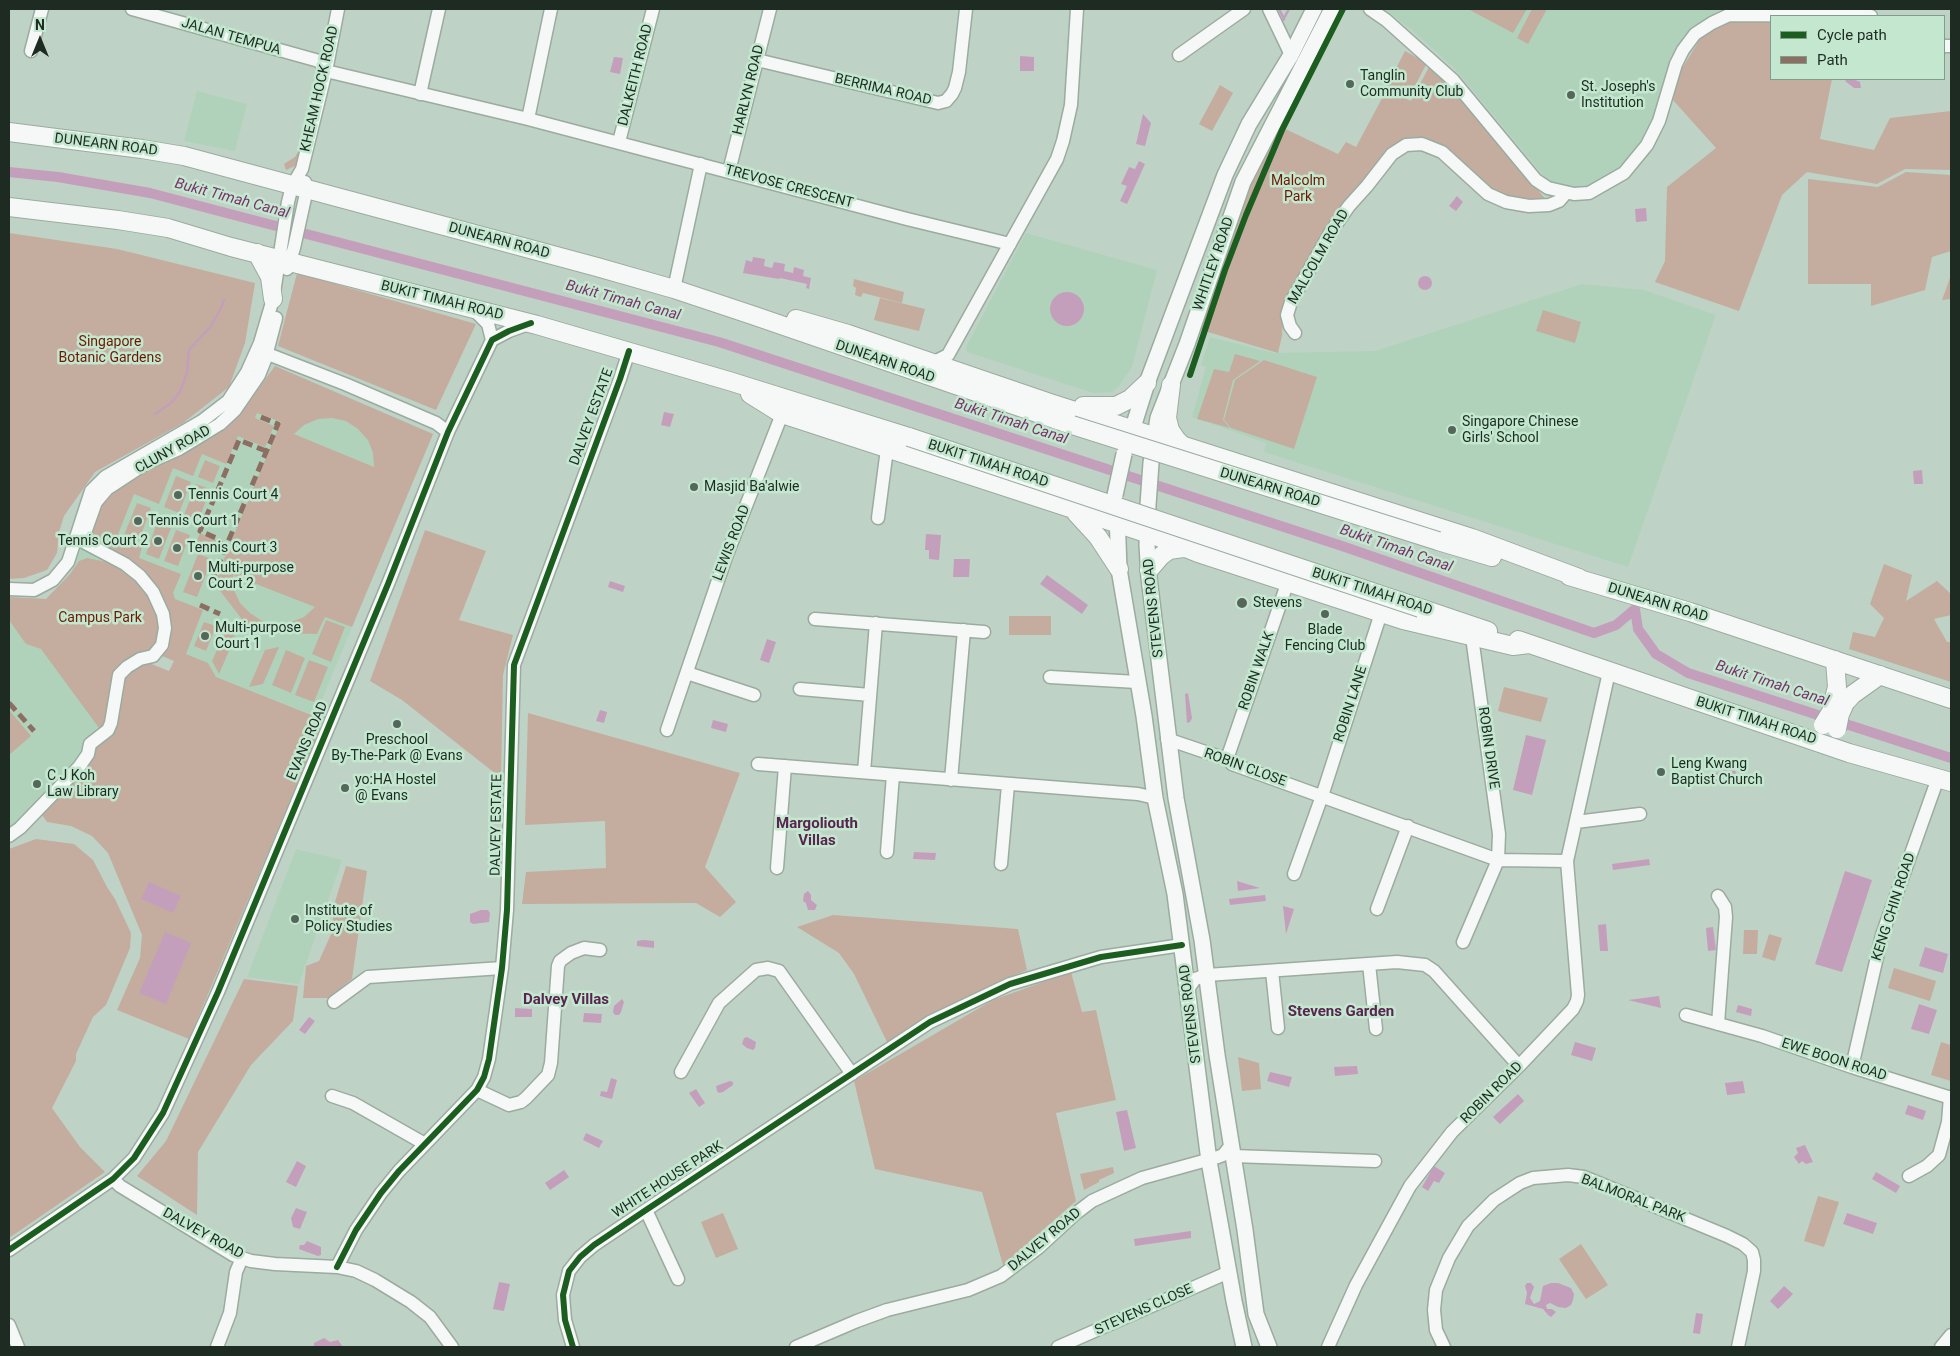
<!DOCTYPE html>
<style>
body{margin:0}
#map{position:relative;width:1960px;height:1356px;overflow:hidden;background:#bed3c5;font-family:Roboto,sans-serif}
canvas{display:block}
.frame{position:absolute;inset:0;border:10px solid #1d2b22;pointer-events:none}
.legend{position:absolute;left:1770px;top:15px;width:175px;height:65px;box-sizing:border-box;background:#c3e8cf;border:1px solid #819c8a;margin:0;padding:6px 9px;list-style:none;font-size:15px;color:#1d2b22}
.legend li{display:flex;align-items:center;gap:10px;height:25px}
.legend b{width:25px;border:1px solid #819c8a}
.north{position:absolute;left:15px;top:15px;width:50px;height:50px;-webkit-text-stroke:4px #c3e8cf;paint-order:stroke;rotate:0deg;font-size:14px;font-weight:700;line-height:20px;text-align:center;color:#1d2b22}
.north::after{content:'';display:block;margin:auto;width:18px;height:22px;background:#1d2b22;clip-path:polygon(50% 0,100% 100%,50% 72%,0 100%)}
</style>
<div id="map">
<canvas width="1960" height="1356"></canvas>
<div class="frame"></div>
<ul class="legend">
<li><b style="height:6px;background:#1b5e20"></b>Cycle path</li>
<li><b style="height:6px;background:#8d6e63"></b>Path</li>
</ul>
<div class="north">N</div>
</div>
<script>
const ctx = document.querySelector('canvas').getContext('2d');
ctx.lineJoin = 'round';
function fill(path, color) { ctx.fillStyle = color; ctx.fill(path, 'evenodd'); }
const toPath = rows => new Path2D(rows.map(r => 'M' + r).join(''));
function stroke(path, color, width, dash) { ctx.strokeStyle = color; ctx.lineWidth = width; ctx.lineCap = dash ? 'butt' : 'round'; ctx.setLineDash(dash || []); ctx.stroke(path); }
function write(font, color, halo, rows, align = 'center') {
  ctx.font = font + ' Roboto,sans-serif'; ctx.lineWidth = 5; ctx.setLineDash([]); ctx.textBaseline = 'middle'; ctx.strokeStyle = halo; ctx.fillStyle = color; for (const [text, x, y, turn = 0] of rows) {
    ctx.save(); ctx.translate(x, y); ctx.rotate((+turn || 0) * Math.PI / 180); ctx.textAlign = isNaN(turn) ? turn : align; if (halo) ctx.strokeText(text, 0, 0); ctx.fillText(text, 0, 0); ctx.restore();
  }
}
fill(toPath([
 [1385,9,1734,9,1729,15,1695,33,1659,121,1624,173,1574,194,1548,181,1455,69,1413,31],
 [197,91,247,104,235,151,184,141],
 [1026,233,1157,270,1132,367,1118,387,1112,392,1093,393,967,352,966,347],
 [1582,284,1644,290,1716,315,1628,567,1264,452,1266,443,1192,417,1206,367,1201,365,1210,337,1274,353,1375,351],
 [275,366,433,434,315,716,149,651,115,673,111,683,107,725,80,759,9,831,9,597,46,599,70,574,97,512,131,477,189,451,225,428,247,404],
 [296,849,342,860,299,984,247,977]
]), '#b0d2bb');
fill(toPath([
 [1468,9,1527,9,1513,33],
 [1532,9,1547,9,1528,44,1517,38],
 [1731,20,1771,20,1771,79,1832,79,1820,139,1874,150,1890,118,1951,111,1951,170,1905,169,1877,184,1807,172,1782,195,1739,311,1655,282,1665,261,1667,187,1716,148,1672,99,1681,70,1702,36,1715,26],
 [1405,51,1427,63,1409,97,1387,86],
 [1429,67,1450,87,1548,202,1507,197,1490,191,1446,148,1435,142,1422,138,1391,149,1283,314,1282,336,1278,353,1198,329,1248,185,1277,125,1338,154,1346,142,1356,147,1387,89,1411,101],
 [1220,85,1233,93,1212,131,1199,124],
 [298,152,301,153,298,162,295,166,286,170,284,164,295,157],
 [1906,172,1951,175,1951,251,1932,257,1925,290,1871,306,1871,284,1808,284,1808,179,1878,187],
 [9,233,117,249,255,283,245,343,229,387,183,423,95,472,64,516,59,532,57,553,47,570,24,578,9,579],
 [297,273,476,324,436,410,278,346],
 [1951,275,1951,299,1942,300],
 [854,279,904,292,902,303,863,293,861,297,855,295,856,288,853,286],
 [880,298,925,309,919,331,874,320],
 [1543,310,1581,322,1575,343,1536,331],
 [1235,354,1260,361,1233,380,1223,420,1230,428,1197,419,1214,369,1229,372],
 [1264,360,1317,377,1294,449,1231,428,1224,420,1235,380],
 [275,366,433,434,352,627,325,617,317,634,271,633,257,630,244,622,214,583,281,422,257,413,255,418,274,426,265,447,238,436,226,464,202,454,193,476,173,468,159,504,134,494,117,537,142,547,139,558,181,574,173,593,175,599,203,610,186,654,208,663,216,677,324,720,189,1039,117,1010,140,958,142,935,108,853,92,836,71,826,47,822,42,815,43,808,97,744,125,674,140,663,149,663,169,671,174,661,162,656,167,646,158,589,141,568,126,557,97,545,92,540,90,527,97,512,106,498,131,477,189,451,225,428,247,404],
 [332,418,346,421,358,429,368,440,373,453,374,467,294,434,304,425,318,419],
 [233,575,315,607,304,617,291,622,276,624,262,621,250,613,240,603,234,590],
 [205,460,220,466,213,483,198,477],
 [176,476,191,482,179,513,164,507],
 [196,484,210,489,199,520,184,515],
 [137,503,151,508,139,540,124,535],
 [157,523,171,528,159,559,146,554],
 [176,530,190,535,178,566,164,561],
 [425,530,486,551,459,620,513,635,503,675,501,778,402,700,370,681],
 [200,533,216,540,221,550,219,555,195,545],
 [198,554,212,559,197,597,183,592],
 [87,558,116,564,131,575,148,593,157,618,159,638,149,651,115,673,111,683,107,725,102,732,41,649,26,644,9,620,9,597,46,599,70,574,79,561],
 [1884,564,1912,575,1906,601,1937,581,1951,594,1951,615,1934,619,1947,642,1951,642,1951,682,1849,649,1853,632,1875,637,1884,618,1870,604],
 [1009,616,1051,616,1051,635,1009,635],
 [326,620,345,627,331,662,312,654],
 [204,622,216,626,206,651,194,646],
 [228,625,235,637,219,674,212,661],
 [279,647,263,684,249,687,265,650],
 [286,650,305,658,291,693,272,685],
 [309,660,328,667,314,702,295,695],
 [1504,687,1548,698,1541,722,1498,711],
 [9,710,31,736,9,755],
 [528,713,740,773,705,867,736,902,720,917,696,903,522,904,526,872,606,868,605,821,525,825],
 [36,839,74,844,93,860,107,887,115,899,131,933,130,948,106,1005,93,1017,76,1054,76,1061,52,1108,80,1147,105,1172,9,1238,9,849],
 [346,866,367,871,352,979,328,998,303,998,306,966,319,961,332,932,334,905],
 [833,915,1018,929,1027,970,1000,981,888,1044,854,974,839,953,797,927],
 [1744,930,1758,930,1757,954,1743,954],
 [1769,934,1782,938,1775,961,1762,957],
 [1894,968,1936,981,1930,1001,1888,988],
 [1071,972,1082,1012,1096,1010,1116,1100,1056,1113,1076,1201,1003,1265,982,1192,875,1169,854,1081,993,1000],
 [244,979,298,986,293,1021,251,1065,198,1152,197,1215,137,1176,166,1141],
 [1941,1042,1951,1045,1951,1081,1931,1075],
 [1238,1057,1259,1063,1261,1089,1242,1091],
 [1113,1167,1114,1173,1099,1180,1099,1182,1084,1190,1080,1174],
 [1818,1196,1839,1202,1824,1247,1804,1241],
 [723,1213,738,1249,716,1258,701,1222],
 [1581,1244,1608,1285,1586,1299,1559,1259]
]), '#c4ad9e');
fill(toPath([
 [1020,56,1034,57,1034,71,1020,71],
 [614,57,623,58,620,74,610,72],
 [1847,79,1853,79,1860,82,1861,88,1854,88,1845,81],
 [1143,114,1151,123,1145,146,1136,144],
 [1139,161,1145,164,1127,204,1120,201,1127,186,1121,184,1129,167,1135,169],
 [1457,196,1463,202,1456,211,1449,206],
 [1646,208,1647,221,1636,222,1635,209],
 [753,257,765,259,764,266,772,268,774,262,785,264,784,271,793,273,794,267,804,270,803,276,811,278,809,289,806,288,807,284,780,278,779,279,743,273,746,260,752,262],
 '1418 283a7 7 0 1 1 14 0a7 7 0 1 1-14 0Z',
 '1050 309a17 17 0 1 1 34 0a17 17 0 1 1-34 0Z',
 [664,412,674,414,670,427,661,425],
 [1922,470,1923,484,1914,484,1913,471],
 [926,534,941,535,939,560,929,559,929,550,925,550],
 [954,559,970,559,969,577,953,577],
 [1047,575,1088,605,1082,614,1040,584],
 [610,581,625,586,623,592,608,587],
 [767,639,776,642,769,663,760,660],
 [1188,693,1192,718,1190,722,1187,723,1185,694],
 [600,710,607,712,604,723,596,721],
 [713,720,728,724,726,732,711,728],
 [1526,735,1546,740,1532,795,1513,790],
 [1733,766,1737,775,1715,784,1711,775],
 [914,852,936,853,935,860,913,859],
 [1649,859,1650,865,1613,870,1612,864],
 [1845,871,1872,880,1842,972,1815,964],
 [1237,881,1260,888,1238,891],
 [149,882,181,896,173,913,141,899],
 [808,891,811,895,811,900,817,905,815,910,808,910,806,903,803,901,804,894],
 [1265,895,1266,901,1230,905,1229,899],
 [1283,906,1294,909,1286,934],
 [481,910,488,910,490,913,489,922,473,924,470,922,470,914],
 [1606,924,1608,951,1600,951,1598,925],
 [1713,927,1716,950,1708,951,1706,928],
 [165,932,191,943,166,1004,139,993],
 [643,940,654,941,654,948,637,946,637,941],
 [1925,947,1948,954,1943,973,1919,966],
 [1659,996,1661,1008,1628,1000],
 [622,999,624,1002,621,1012,619,1015,615,1015,613,1012,614,1006],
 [1919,1004,1937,1010,1929,1034,1911,1029],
 [1738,1005,1752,1009,1751,1016,1736,1012],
 [515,1008,532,1009,532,1017,515,1017],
 [584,1013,602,1014,601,1023,583,1022],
 [309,1017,315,1021,305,1034,299,1030],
 [747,1037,756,1042,755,1048,753,1050,747,1048,742,1044,744,1038],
 [1575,1042,1596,1048,1592,1061,1571,1055],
 [1357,1066,1358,1074,1335,1076,1334,1067],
 [1270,1072,1292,1077,1289,1087,1267,1081],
 [611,1078,617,1080,612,1099,600,1096,601,1091,607,1092],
 [730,1081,733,1082,733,1085,723,1092,719,1093,717,1091,716,1086],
 [1743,1081,1745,1093,1727,1095,1725,1083],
 [696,1089,705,1103,699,1107,689,1093],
 [1518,1094,1524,1101,1500,1124,1493,1117],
 [1908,1105,1926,1111,1923,1120,1905,1114],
 [1127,1110,1136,1148,1124,1151,1116,1112],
 [586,1133,603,1141,599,1148,583,1140],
 [1805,1145,1813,1162,1806,1164,1802,1161,1799,1164,1794,1157,1798,1153,1796,1148],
 [297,1161,306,1166,296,1187,286,1182],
 [1434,1166,1445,1173,1439,1183,1434,1181,1428,1191,1422,1187],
 [564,1170,569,1177,550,1190,545,1183],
 [1876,1172,1900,1186,1896,1193,1872,1179],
 [296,1208,307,1212,300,1229,293,1227,291,1218],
 [1847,1213,1877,1223,1873,1234,1843,1224],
 [1191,1231,1191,1238,1135,1246,1134,1239],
 [307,1241,321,1247,321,1255,318,1256,299,1249,300,1245,304,1245],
 [499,1282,510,1284,504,1311,493,1309],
 [1527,1283,1531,1283,1534,1287,1530,1298,1534,1304,1540,1301,1543,1286,1551,1283,1558,1283,1571,1288,1574,1294,1573,1300,1571,1305,1566,1308,1558,1307,1550,1303,1546,1305,1547,1309,1552,1309,1556,1312,1551,1317,1548,1315,1543,1309,1525,1304,1527,1293,1525,1286],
 [1784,1286,1793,1294,1778,1309,1770,1301],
 [1696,1313,1703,1314,1700,1334,1693,1333],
 [324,1338,330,1342,338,1340,343,1347,314,1347,314,1343]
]), '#c49fbb');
stroke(toPath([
 [1279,9,1284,19],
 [1283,20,1289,9],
 [155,414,171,403,180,392,187,373,189,350,211,326,221,308,224,300]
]), '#c49fbb', 2.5);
stroke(toPath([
 [9,172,58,177,150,193,719,342,1342,546,1594,633,1616,625,1635,609],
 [1635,609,1638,629,1656,654,1688,673,1951,758]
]), '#c49fbb', 10);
const minor = toPath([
 [132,9,319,61,326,71],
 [1269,9,1291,55],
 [1370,9,1386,20,1453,80,1536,180,1548,188,1574,194,1589,193,1624,173,1647,145,1659,121,1676,64,1683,50,1695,34,1712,23,1729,15,1871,16],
 [1944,46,1951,46],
 [31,51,42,9],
 [1179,55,1244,9],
 [757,60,938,103,946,101,952,94,955,88,959,72,966,9],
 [326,71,528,119,907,219,1010,244],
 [420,94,439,9],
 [528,119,551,9],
 [619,142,653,9],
 [729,171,770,9],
 [287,269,294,248,307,189,305,182],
 [674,289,701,164],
 [473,309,488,324,492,340],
 [1295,333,1290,326,1287,315,1291,302,1330,233,1349,206,1367,186,1392,154,1406,145,1422,144,1442,152,1488,194,1506,202,1529,206,1549,205,1559,201,1566,193],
 [260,351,345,384,436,423,448,432],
 [932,363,948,355,1057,159,1063,141,1071,105,1077,9],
 [878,518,887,449],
 [86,530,96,502,107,489,145,464,179,449,220,424,235,410,259,375,265,360,276,318],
 [9,589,34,590,53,580,68,562,91,491,105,477,202,421,228,401,247,372,260,343,273,299,288,202,292,186,302,169,326,71,338,9],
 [815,619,984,632],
 [687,673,754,695],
 [1050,677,1137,682],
 [800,689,870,695],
 [667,730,726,557,782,414],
 [1167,739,1229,760,1232,764,1498,860,1567,861],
 [1229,760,1228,756,1286,587,1289,583],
 [758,764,1138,794,1155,798],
 [864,772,876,623],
 [951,780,964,630],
 [1576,822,1640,814],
 [9,836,20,828,79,767,88,754,90,744,108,730,111,723,119,675,127,667,140,659,153,656,162,645,165,628,163,614,153,592,140,576,125,564,76,538],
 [887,852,893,775],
 [1001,864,1008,785],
 [777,868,785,766],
 [1294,874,1322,796,1381,613],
 [1377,909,1408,826],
 [1463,942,1498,860,1499,834,1472,637],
 [1369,964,1376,1029],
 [1272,971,1278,1028],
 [1188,989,1195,979,1207,975,1397,962,1425,965,1434,971,1519,1066],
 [334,1002,368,977,502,968],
 [1686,1015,1762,1036,1852,1067,1951,1098],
 [1718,1024,1726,917,1725,907,1718,896],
 [1852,1067,1882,935,1938,778],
 [681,1072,719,1003,756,970,768,968,779,971,852,1074],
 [477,1090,509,1105,521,1102,526,1098,548,1075,551,1063,558,966,560,961,571,953,584,948,600,950],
 [332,1096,353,1103,425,1144],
 [1233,1156,1375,1161],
 [1909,1176,1927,1166,1939,1155,1948,1122,1950,1097],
 [113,1179,120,1186,233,1255,251,1261,275,1264,337,1267,356,1271,375,1280,411,1302,430,1317,452,1347],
 [646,1210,678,1279],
 [9,1250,113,1179,134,1158,163,1113,218,992,388,584,448,432,492,340,509,331,531,323],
 [337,1267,356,1230,381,1193,399,1171,477,1090,484,1077,489,1059,502,968,507,910,514,665,620,379,629,351],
 [9,1325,18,1347],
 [217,1347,230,1313,236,1272,242,1258],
 [573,1347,565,1320,563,1295,569,1271,580,1257,594,1245,646,1210,930,1022,1010,984,1101,957,1182,945],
 [796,1347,857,1321,887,1310,968,1290,1001,1276,1038,1248,1075,1214,1092,1201,1142,1178,1218,1157,1223,1155,1232,1144],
 [1058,1347,1229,1272],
 [1328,1347,1356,1285,1410,1186,1452,1132,1519,1066,1573,1009,1577,1001,1578,995,1567,861,1609,672],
 [1444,1347,1436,1330,1434,1310,1436,1290,1449,1258,1468,1226,1494,1200,1520,1183,1533,1178,1568,1175,1584,1177,1727,1236,1743,1244,1752,1252,1754,1260,1754,1271,1738,1347],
 [1941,1347,1951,1335]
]);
const major = toPath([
 [1129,440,1147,383,1225,175,1249,124,1291,55,1314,9],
 [1117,514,1119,569,1144,716,1155,798,1175,894,1209,1161,1234,1301,1244,1347],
 [1269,1347,1256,1314,1245,1230,1217,1055,1202,940,1176,798,1149,578,1147,545,1148,505,1151,463,1158,418,1187,344,1243,182,1332,9]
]);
const highway = toPath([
 [9,132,142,149,184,156,597,267,674,289,752,315,1072,425],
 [9,207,118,220,168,228,231,247,537,325,729,381,909,437],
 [257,253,270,277,273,299],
 [796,319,848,334,1050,403,1472,538,1579,578],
 [1171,385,1167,418,1170,430,1176,439,1183,446],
 [750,394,782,414,1073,509,1158,537,1198,553,1403,620,1513,646,1529,644],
 [1083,406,1116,406,1130,399,1147,383],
 [1076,513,1098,537,1119,569],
 [1438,541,1492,557],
 [1149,570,1161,556,1169,550,1183,548],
 [1569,576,1690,612,1951,699],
 [1420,608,1488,631],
 [1518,640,1849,753,1951,782],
 [1834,699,1837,687,1835,660],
 [1845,703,1852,695,1880,675]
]);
stroke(minor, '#9baba0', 15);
stroke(major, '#9baba0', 18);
stroke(highway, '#9baba0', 20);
stroke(minor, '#f5f8f6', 12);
stroke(major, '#f5f8f6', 15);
stroke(highway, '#f5f8f6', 18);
const majorBridge = toPath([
 [1115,495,1124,454]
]);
const highwayBridge = toPath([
 [1072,425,1438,541],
 [909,437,1420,608],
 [1823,725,1831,712,1834,699],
 [1837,729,1840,714,1845,703]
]);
stroke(majorBridge, '#9baba0', 18, []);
stroke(highwayBridge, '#9baba0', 20, []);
stroke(majorBridge, '#f5f8f6', 15);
stroke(highwayBridge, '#f5f8f6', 18);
stroke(toPath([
 [226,548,216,538,200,531,220,485,239,440,266,451],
 [211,582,278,424,258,416],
 [200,605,220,614],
 [9,703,34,731]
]), '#8d6e63', 5, [10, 5]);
stroke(toPath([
 [1190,375,1225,270,1246,215,1282,130,1343,9],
 [9,1250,113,1179,134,1158,163,1113,218,992,388,584,448,432,492,340,509,331,531,323],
 [337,1267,356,1230,381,1193,399,1171,477,1090,484,1077,489,1059,502,968,507,910,514,665,620,379,629,351],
 [573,1347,565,1320,563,1295,569,1271,580,1257,594,1245,646,1210,930,1022,1010,984,1101,957,1182,945]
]), '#1b5e20', 6);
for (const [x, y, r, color] of [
 [1350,84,5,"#55665b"],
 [1571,95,5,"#55665b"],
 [1452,430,5,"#55665b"],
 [694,487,5,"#55665b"],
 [178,495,5,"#55665b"],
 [138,521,5,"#55665b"],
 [158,541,5,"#55665b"],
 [177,548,5,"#55665b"],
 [198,576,5,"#55665b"],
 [1242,603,6,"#55665b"],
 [1325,614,5,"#55665b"],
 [205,636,5,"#55665b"],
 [397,724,5,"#55665b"],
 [1661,772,5,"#55665b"],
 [37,784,5,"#55665b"],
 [345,788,5,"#55665b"],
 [295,919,5,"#55665b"]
]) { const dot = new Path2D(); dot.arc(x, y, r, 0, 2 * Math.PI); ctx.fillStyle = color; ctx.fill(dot); stroke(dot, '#c3e8cf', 2); }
write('14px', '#1d2b22', '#c3e8cf', [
 ["JALAN TEMPUA",231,37,16],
 ["DALKEITH ROAD",636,75,-76],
 ["KHEAM HOCK ROAD",320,89,-77],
 ["HARLYN ROAD",749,90,-76],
 ["BERRIMA ROAD",883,90,13],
 ["DUNEARN ROAD",106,145,7],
 ["TREVOSE CRESCENT",789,187,15],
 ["DUNEARN ROAD",499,241,15],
 ["MALCOLM ROAD",1319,257,-60],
 ["WHITLEY ROAD",1214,264,-71],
 ["BUKIT TIMAH ROAD",442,301,14],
 ["DUNEARN ROAD",885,362,19],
 ["DALVEY ESTATE",592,417,-70],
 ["CLUNY ROAD",173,450,-29],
 ["BUKIT TIMAH ROAD",988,464,18],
 ["DUNEARN ROAD",1270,488,17],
 ["LEWIS ROAD",732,543,-69],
 ["BUKIT TIMAH ROAD",1372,592,18],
 ["DUNEARN ROAD",1658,603,17],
 ["STEVENS ROAD",1154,608,-96],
 ["ROBIN WALK",1257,671,-71],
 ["ROBIN LANE",1351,704,-72],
 ["BUKIT TIMAH ROAD",1756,721,18],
 ["EVANS ROAD",308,741,-67],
 ["ROBIN DRIVE",1488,748,82],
 ["ROBIN CLOSE",1245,768,20],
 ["DALVEY ESTATE",497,825,-89],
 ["KENG CHIN ROAD",1894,907,-72],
 ["STEVENS ROAD",1191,1014,-97],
 ["EWE BOON ROAD",1834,1060,18],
 ["ROBIN ROAD",1492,1093,-45],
 ["WHITE HOUSE PARK",668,1180,-33],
 ["BALMORAL PARK",1633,1199,21],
 ["DALVEY ROAD",203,1234,29],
 ["DALVEY ROAD",1045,1240,-40],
 ["STEVENS CLOSE",1144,1310,-24]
]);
write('14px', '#1d2b22', '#c3e8cf', [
 ["Tanglin",1360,76],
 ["Community Club",1360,92],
 ["St. Joseph's",1581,87],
 ["Institution",1581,103],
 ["Singapore Chinese",1462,422],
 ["Girls' School",1462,438],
 ["Masjid Ba'alwie",704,487],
 ["Tennis Court 4",188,495],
 ["Tennis Court 1",148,521],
 ["Tennis Court 2",148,541,"right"],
 ["Tennis Court 3",187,548],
 ["Multi-purpose",208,568],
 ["Court 2",208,584],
 ["Stevens",1253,603],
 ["Multi-purpose",215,628],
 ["Court 1",215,644],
 ["Blade",1325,630,"center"],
 ["Fencing Club",1325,646,"center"],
 ["Preschool",397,740,"center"],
 ["By-The-Park @ Evans",397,756,"center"],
 ["Leng Kwang",1671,764],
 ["Baptist Church",1671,780],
 ["C J Koh",47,776],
 ["Law Library",47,792],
 ["yo:HA Hostel",355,780],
 ["@ Evans",355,796],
 ["Institute of",305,911],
 ["Policy Studies",305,927]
], 'left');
write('14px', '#701700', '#c3e8cf', [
 ["Malcolm",1298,181],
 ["Park",1298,197],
 ["Singapore",110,342],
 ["Botanic Gardens",110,358],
 ["Campus Park",100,618]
]);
write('italic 15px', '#7a316c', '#c3e8cf', [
 ["Bukit Timah Canal",232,199,15],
 ["Bukit Timah Canal",623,301,15],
 ["Bukit Timah Canal",1011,422,18],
 ["Bukit Timah Canal",1396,549,19],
 ["Bukit Timah Canal",1772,684,18]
]);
write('bold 15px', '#5a2450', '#c3e8cf', [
 ["Margoliouth",817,824],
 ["Villas",817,841],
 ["Dalvey Villas",566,1000],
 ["Stevens Garden",1341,1012]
]);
</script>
